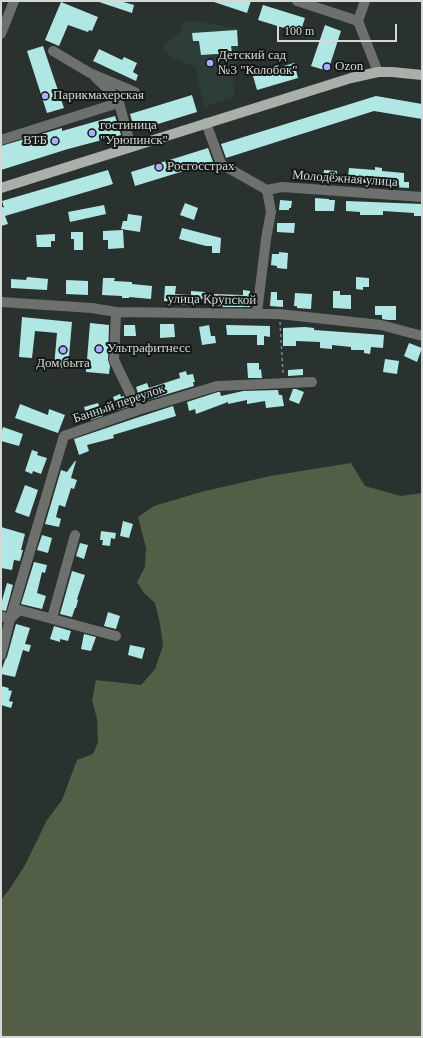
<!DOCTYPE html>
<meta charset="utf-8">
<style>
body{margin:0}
#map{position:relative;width:423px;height:1038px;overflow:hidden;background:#29322f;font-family:"Times New Roman",serif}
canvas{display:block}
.frame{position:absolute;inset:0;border:2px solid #d3d9d7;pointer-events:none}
.scale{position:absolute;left:277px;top:24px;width:120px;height:18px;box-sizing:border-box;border:2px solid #d3d9d7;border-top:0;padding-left:5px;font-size:12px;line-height:14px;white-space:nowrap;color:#d3d9d7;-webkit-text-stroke:3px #141817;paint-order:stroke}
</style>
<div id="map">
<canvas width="423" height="1038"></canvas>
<div class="frame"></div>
<div class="scale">100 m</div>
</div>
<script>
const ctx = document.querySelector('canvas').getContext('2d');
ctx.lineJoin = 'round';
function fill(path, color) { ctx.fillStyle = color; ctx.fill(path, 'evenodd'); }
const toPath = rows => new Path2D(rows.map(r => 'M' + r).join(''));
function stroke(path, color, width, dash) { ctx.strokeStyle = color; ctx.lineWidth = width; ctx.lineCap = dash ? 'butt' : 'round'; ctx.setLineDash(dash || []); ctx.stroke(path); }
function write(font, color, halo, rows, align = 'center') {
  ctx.font = font + ' "Times New Roman",serif'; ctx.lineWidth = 4; ctx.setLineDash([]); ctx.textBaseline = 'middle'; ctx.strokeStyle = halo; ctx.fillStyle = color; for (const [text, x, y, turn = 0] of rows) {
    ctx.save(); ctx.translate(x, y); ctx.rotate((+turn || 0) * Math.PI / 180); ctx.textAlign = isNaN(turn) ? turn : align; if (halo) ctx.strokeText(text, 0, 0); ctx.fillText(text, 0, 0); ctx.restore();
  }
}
fill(toPath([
 [184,21,205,22,230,28,238,28,239,49,233,81,235,97,204,107,195,67,172,58,162,47,181,31]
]), '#2d3d38');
fill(toPath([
 [351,463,365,486,401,496,422,493,422,1037,1,1037,1,900,11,887,25,865,47,820,62,800,77,760,93,754,98,742,97,719,92,700,96,680,141,685,155,669,163,646,160,624,155,603,144,593,137,582,145,567,146,548,138,517,154,506,201,492,270,476]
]), '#525e45');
fill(toPath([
 [99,1,120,1,134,5,132,13,99,2],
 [215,1,251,1,247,13,214,2],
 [61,2,98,17,92,31,89,30,88,32,68,25,59,46,45,40],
 [263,5,305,18,300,33,258,20],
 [325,25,341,31,328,71,311,66],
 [237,30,238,46,231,46,232,53,201,55,199,41,193,41,192,33],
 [43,46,64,108,47,113,27,51],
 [99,49,122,60,124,57,137,63,133,72,138,75,136,81,93,61],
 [294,63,298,78,257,90,253,76],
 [192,95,197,112,135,131,130,114],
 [376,96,422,104,422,119,374,111,226,158,221,144],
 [115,116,121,135,68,149,1,170,1,146,62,128,62,131],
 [208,148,213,162,135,186,131,172],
 [375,167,382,168,382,171,404,173,404,182,409,182,409,188,391,187,391,186,368,185,368,183,350,182,350,176,348,176,349,168,375,170],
 [108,170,113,184,5,216,8,224,1,226,1,207,3,207,4,208,2,201],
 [324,170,337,171,336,182,323,181],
 [315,198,329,199,329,200,335,200,334,211,315,211],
 [280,200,292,201,291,208,289,208,289,210,279,210],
 [346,201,422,204,422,216,414,216,414,213,383,211,383,215,360,215,360,212,346,211],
 [185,203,198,208,194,220,180,215],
 [104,205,106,214,70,222,68,212],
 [128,214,142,216,140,232,121,229,123,221,127,221],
 [277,223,295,223,294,233,277,232],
 [182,228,221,238,220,253,212,253,212,246,206,246,179,239],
 [123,230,124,248,108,249,108,240,103,240,103,231],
 [71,232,83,232,83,250,74,250,74,239,71,239],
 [55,234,55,241,51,241,51,247,37,247,36,235],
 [279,252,288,253,287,269,277,268,277,266,271,265,272,254,279,254],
 [27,277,48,279,47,290,11,288,11,279,26,280],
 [356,277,369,278,369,287,363,287,363,290,356,289],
 [103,278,115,278,114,281,132,282,132,284,152,286,151,299,129,297,129,298,122,298,122,296,102,295],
 [66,280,88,281,88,295,66,294],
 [165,286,176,286,175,294,191,295,191,291,205,292,205,299,200,299,200,305,181,305,181,302,164,301],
 [243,290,250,291,250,307,214,307,214,294,243,295],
 [333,291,340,291,340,295,351,295,351,309,333,308],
 [271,292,277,292,277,300,283,300,283,307,270,306],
 [295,293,312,294,311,309,297,308,297,306,294,306],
 [375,306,396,306,396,320,388,320,382,319,382,315,375,315],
 [22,317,72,322,68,368,54,367,57,333,35,331,32,358,19,357],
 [90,323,109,325,108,360,110,366,109,374,86,372],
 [160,324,174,324,175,337,160,338],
 [124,325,135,325,136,336,124,336],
 [209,325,211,336,215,336,216,343,202,345,199,327],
 [226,325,270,326,270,337,264,336,264,345,257,345,257,335,227,335],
 [305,327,314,328,314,330,384,335,383,348,371,347,370,354,364,353,364,350,351,350,351,347,332,345,332,349,320,348,320,342,296,341,296,346,283,346,283,328],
 [409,343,422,348,417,362,404,356],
 [385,359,399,361,397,374,383,372],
 [247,363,259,363,259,370,261,369,262,378,248,378],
 [303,369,303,375,288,376,288,370],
 [186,371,187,375,193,374,195,382,193,382,194,386,141,402,136,387,147,383,149,388,180,378,179,373],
 [293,389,296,389,304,392,299,404,289,400],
 [278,390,279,395,282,395,284,406,266,408,265,401,247,404,247,400,228,404,228,402,196,414,195,409,189,411,187,402,218,392,220,392,221,396,243,391],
 [120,394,121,397,124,396,128,407,118,410,113,397],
 [98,403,103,416,91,420,89,414,86,414,84,407],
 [20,404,48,415,49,409,65,415,58,433,15,418],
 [173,406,176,416,113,435,114,438,87,445,89,451,79,455,74,439,136,418],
 [3,427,23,434,19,446,1,441,1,434],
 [32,450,38,452,37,455,47,458,41,474,33,471,32,474,25,471],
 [75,461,76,461,71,478,77,480,74,489,71,488,65,507,59,505,56,517,61,519,59,527,45,524,61,470,67,472],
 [25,485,38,490,29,517,15,512],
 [123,521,133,524,129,538,120,536],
 [1,527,25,534,21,550,23,550,20,561,14,560,12,570,1,568],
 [101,531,116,533,115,539,111,538,110,546,102,545,103,540,100,540],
 [42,535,52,538,48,553,37,550],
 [80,543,88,545,84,559,76,556],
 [34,562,47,565,45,573,42,572,37,593,46,596,42,609,21,604],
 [72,571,85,575,77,599,78,600,76,608,75,608,72,617,60,614],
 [7,583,13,585,6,611,1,610,1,604],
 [108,612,120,616,116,629,104,626],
 [16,624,30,628,25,644,31,645,29,652,23,650,15,677,1,674,1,672,5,660,7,657],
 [54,626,71,631,68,641,60,639,60,642,50,639],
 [84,634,96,637,91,651,81,649],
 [130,645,145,648,142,659,128,655],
 [1,686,9,688,8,690,12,691,9,701,13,702,11,708,1,705]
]), '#b0e7e5');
stroke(toPath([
 [280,322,283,374]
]), '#818886', 1.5, [3, 3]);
stroke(toPath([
 [297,1,358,21,378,72],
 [358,21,365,1],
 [1,34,14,1],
 [53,51,90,73,135,92],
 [95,77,118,99,131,147],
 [206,123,221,164,267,190],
 [1,140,118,103],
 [267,190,282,187,422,197],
 [1,302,92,308,116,312,279,314,381,325,422,336],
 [116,312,114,360,138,410],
 [257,313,266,239,271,212,267,190],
 [1,616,10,619,19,610,116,636],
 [52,618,75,535],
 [1,655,10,619,64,436,138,410,217,386,312,382]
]), '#6d706d', 10);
stroke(toPath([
 [1,188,351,78,378,72,392,72,422,75]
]), '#a9b0aa', 10);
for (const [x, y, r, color] of [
 [210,63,4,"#abaffb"],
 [327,67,4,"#abaffb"],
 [45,96,4,"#abaffb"],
 [92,133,4,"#abaffb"],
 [55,141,4,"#abaffb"],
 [159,167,4,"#abaffb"],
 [99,349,4,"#abaffb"],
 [63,350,4,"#abaffb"]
]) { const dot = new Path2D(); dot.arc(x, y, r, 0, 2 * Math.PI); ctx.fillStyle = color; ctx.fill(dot); stroke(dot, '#141817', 1.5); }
write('13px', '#d3d9d7', '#141817', [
 ["Детский сад",218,56],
 ["№3 \"Колобок\"",218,71],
 ["Ozon",335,67],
 ["Парикмахерская",53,96],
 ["гостиница",100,126],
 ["\"Урюпинск\"",100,141],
 ["ВТБ",47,141,"right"],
 ["Росгосстрах",167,167],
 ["Ультрафитнесс",107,349],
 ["Дом быта",63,364,"center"]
], 'left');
write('13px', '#d3d9d7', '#141817', [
 ["Молодёжная улица",345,179,4],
 ["улица Крупской",212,300,1],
 ["Банный переулок",119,404,-19]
]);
</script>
